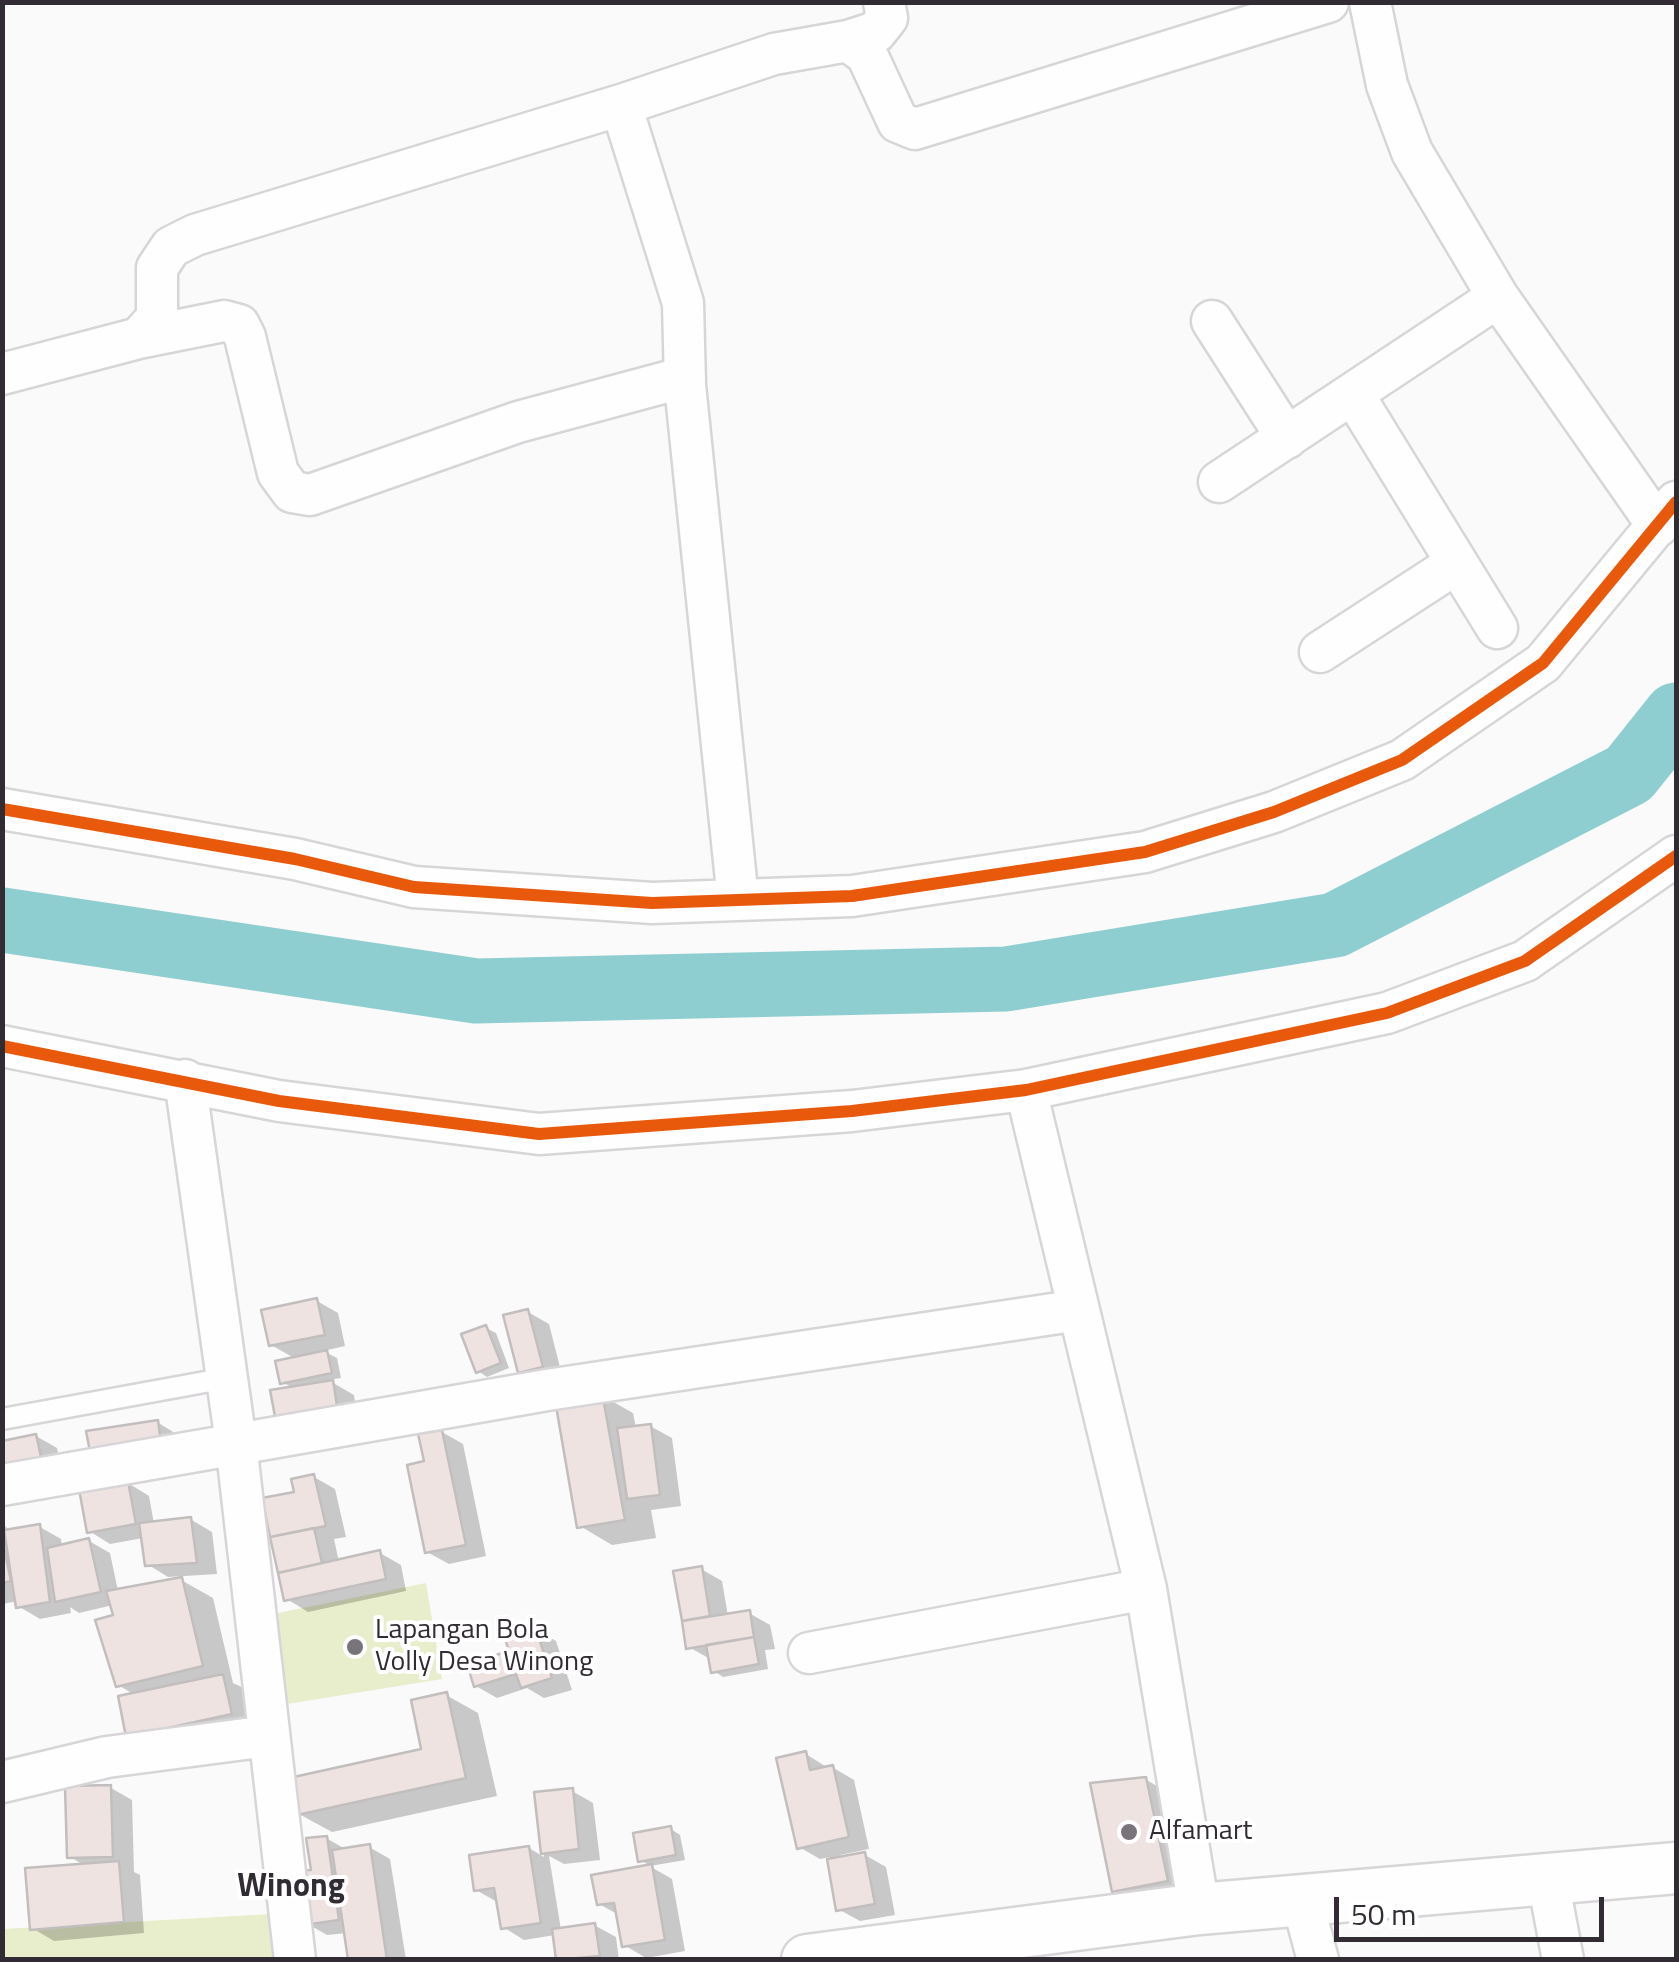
<!DOCTYPE html>
<style>
body{margin:0}
#map{position:relative;width:1679px;height:1962px;overflow:hidden;background:#fbfafb;font-family:"Titillium Web",sans-serif}
canvas{display:block}
.frame{position:absolute;inset:0;border:5px solid #312c33;pointer-events:none}
.scale{position:absolute;left:1334px;top:1897px;width:270px;height:45px;box-sizing:border-box;border:5px solid #312c33;border-top:0;padding-left:12px;font-size:30px;line-height:35px;white-space:nowrap;color:#312c33;-webkit-text-stroke:8px #fff;paint-order:stroke}
</style>
<div id="map">
<canvas width="1679" height="1962"></canvas>
<div class="frame"></div>
<div class="scale">50 m</div>
</div>
<script>
const ctx = document.querySelector('canvas').getContext('2d');
ctx.lineJoin = 'round';
function fill(path, color) { ctx.fillStyle = color; ctx.fill(path, 'evenodd'); }
const toPath = rows => new Path2D(rows.map(r => 'M' + r).join(''));
function stroke(path, color, width, dash) { ctx.strokeStyle = color; ctx.lineWidth = width; ctx.lineCap = dash ? 'butt' : 'round'; ctx.setLineDash(dash || []); ctx.stroke(path); }
function write(font, color, halo, rows, align = 'center') {
  ctx.font = font + ' "Titillium Web",sans-serif'; ctx.lineWidth = 8; ctx.setLineDash([]); ctx.textBaseline = 'middle'; ctx.strokeStyle = halo; ctx.fillStyle = color; for (const [text, x, y, turn = 0] of rows) {
    ctx.save(); ctx.translate(x, y); ctx.rotate((+turn || 0) * Math.PI / 180); ctx.textAlign = isNaN(turn) ? turn : align; if (halo) ctx.strokeText(text, 0, 0); ctx.fillText(text, 0, 0); ctx.restore();
  }
}
fill(toPath([
 [426,1583,442,1679,281,1705,268,1615],
 [272,1914,280,1960,3,1960,3,1929]
]), '#e8edcb');
fill(toPath([
 [317,1301,338,1313,345,1346,323,1351,337,1358,341,1378,328,1380,354,1395,358,1423,282,1382,296,1359,271,1345],
 [528,1312,549,1324,563,1379,541,1384,520,1372],
 [486,1328,496,1333,509,1368,487,1377,478,1371],
 [601,1395,633,1413,636,1428,650,1426,672,1438,681,1506,651,1510,656,1538,612,1545,580,1526],
 [157,1422,178,1435,115,1473],
 [442,1432,463,1444,486,1556,449,1564,427,1552,427,1463],
 [36,1436,57,1448,63,1477,2,1490],
 [314,1477,335,1489,346,1537,334,1539,339,1562,380,1553,401,1565,406,1591,308,1612,287,1599,265,1500,297,1494],
 [128,1483,149,1496,154,1524,190,1519,212,1532,217,1574,168,1577,147,1564,143,1538,110,1544,89,1531],
 [2,1523,10,1531,40,1527,61,1539,62,1547,89,1541,110,1553,118,1591,181,1580,213,1598,233,1683,244,1688,252,1726,150,1747,135,1695,118,1685,116,1617,113,1605,79,1613,70,1607,71,1613,40,1619,18,1606,18,1601,2,1604],
 [701,1569,722,1581,728,1616,749,1613,770,1625,775,1649,765,1650,768,1669,723,1677,714,1671,710,1659,689,1647,676,1573],
 [535,1629,556,1641,572,1690,544,1698,527,1688,497,1698,476,1686],
 [446,1695,478,1713,497,1796,332,1832,299,1814,424,1751],
 [806,1754,828,1768,832,1767,854,1780,869,1849,840,1855,841,1859,865,1855,886,1867,895,1915,860,1921,838,1909,830,1857,820,1859,799,1847],
 [1145,1779,1177,1798,1199,1898,1146,1909,1114,1891],
 [111,1788,132,1800,134,1872,140,1875,144,1933,54,1941,32,1928,85,1866,69,1856],
 [572,1791,593,1803,600,1860,564,1864,549,1856,561,1930,594,1925,616,1937,619,1960,559,1960,555,1935,524,1940,503,1927,499,1903,476,1890,529,1848,544,1857,536,1795],
 [671,1829,680,1835,685,1860,650,1866,641,1860],
 [326,1838,347,1850,369,1847,390,1859,406,1960,351,1960,347,1933,327,1935,306,1923,313,1872],
 [651,1867,672,1879,685,1951,646,1958,624,1945,619,1915,599,1904]
]), '#0003');
stroke(toPath([
 [2,920,476,991,1006,979,1335,925,1629,774,1676,715]
]), '#8fced0', 65);
const building = toPath([
 [317,1298,325,1335,269,1346,261,1310,317,1298],
 [528,1309,543,1367,518,1373,503,1315,528,1309],
 [486,1325,501,1363,476,1373,461,1334,486,1325],
 [327,1350,332,1373,280,1384,275,1361,327,1350],
 [333,1380,338,1412,276,1422,270,1390,333,1380],
 [602,1392,625,1520,577,1528,555,1400,602,1392],
 [158,1420,162,1451,92,1462,86,1431,158,1420],
 [651,1424,660,1495,627,1499,617,1428,651,1424],
 [442,1430,466,1545,425,1553,407,1465,424,1461,418,1434,442,1430],
 [36,1434,43,1466,2,1474,2,1441,36,1434],
 [314,1474,326,1526,270,1537,262,1498,294,1492,291,1479,314,1474],
 [128,1481,136,1524,87,1533,79,1489,128,1481],
 [191,1517,197,1563,145,1566,139,1523,191,1517],
 [40,1524,50,1602,16,1608,4,1530,40,1524],
 [314,1528,322,1563,278,1573,270,1537,314,1528],
 [89,1538,101,1592,55,1602,47,1548,89,1538],
 [3,1543,11,1581,2,1583,2,1544,3,1543],
 [380,1550,386,1579,284,1601,278,1573,380,1550],
 [702,1566,710,1616,682,1621,673,1571,702,1566],
 [182,1577,203,1666,116,1687,95,1620,113,1615,106,1591,182,1577],
 [750,1610,754,1637,686,1649,682,1621,750,1610],
 [535,1626,552,1678,521,1688,516,1674,474,1687,467,1664,509,1651,504,1636,535,1626],
 [754,1637,759,1664,711,1673,706,1645,754,1637],
 [223,1674,232,1714,126,1737,118,1696,223,1674],
 [447,1692,466,1778,297,1815,289,1778,421,1749,411,1700,447,1692],
 [806,1751,810,1770,833,1765,849,1837,797,1849,776,1758,806,1751],
 [1146,1777,1168,1881,1112,1892,1090,1783,1146,1777],
 [111,1785,113,1857,67,1858,65,1786,111,1785],
 [573,1788,579,1849,541,1854,534,1792,573,1788],
 [671,1826,676,1855,638,1862,633,1833,671,1826],
 [327,1836,339,1920,304,1925,296,1871,311,1870,306,1838,327,1836],
 [370,1844,387,1960,348,1960,332,1850,370,1844],
 [529,1846,541,1923,501,1929,494,1888,474,1891,469,1855,529,1846],
 [865,1852,875,1904,836,1911,827,1859,865,1852],
 [119,1861,124,1922,30,1930,25,1868,119,1861],
 [652,1864,665,1940,622,1947,614,1903,597,1905,591,1875,652,1864],
 [595,1923,600,1956,556,1960,552,1929,595,1923]
]);
fill(building, '#efe3e2');
stroke(building, '#c2bebe', 2.5);
const service = toPath([
 [2,1419,227,1378]
]);
const minor = toPath([
 [1370,2,1387,85,1412,152,1498,297,1658,526],
 [848,41,876,32,887,18,884,2],
 [621,105,774,54,848,41,867,55,898,122,915,129,1328,2],
 [1212,321,1287,438],
 [139,338,224,321,239,325,245,337,278,473,292,492,310,495,518,422,685,377],
 [2,374,139,338,157,318,157,268,171,247,195,235,621,105,683,303,685,385,738,900],
 [1353,394,1497,628],
 [1219,482,1498,297],
 [1320,652,1457,563],
 [2,809,295,859,414,887,652,903,852,896,1145,852,1274,812,1402,760,1543,663,1676,502],
 [2,1046,279,1101,539,1134,852,1111,1026,1090,1387,1013,1525,961,1676,856],
 [185,1080,236,1443,295,1960],
 [1026,1090,1146,1589,1199,1909],
 [2,1485,547,1390,1079,1310],
 [809,1653,1146,1589],
 [2,1782,107,1757,268,1736],
 [1548,1880,1563,1960],
 [1302,1900,1318,1960]
]);
const tertiary = toPath([
 [807,1960,1199,1909,1676,1868]
]);
stroke(service, '#d8d5d9', 25);
stroke(minor, '#d8d5d9', 45);
stroke(tertiary, '#d8d5d9', 55);
stroke(service, '#fefefe', 20);
stroke(minor, '#fefefe', 40);
stroke(tertiary, '#fefefe', 50);
stroke(toPath([
 [2,809,295,859,414,887,652,903,852,896,1145,852,1274,812,1402,760,1543,663,1676,502],
 [2,1046,279,1101,539,1134,852,1111,1026,1090,1387,1013,1525,961,1676,856]
]), '#e8590c', 12);
for (const [x, y, r, color] of [
 [355,1647,10,"#787479"],
 [1129,1832,10,"#787479"]
]) { const dot = new Path2D(); dot.arc(x, y, r, 0, 2 * Math.PI); ctx.fillStyle = color; ctx.fill(dot); stroke(dot, '#fff', 4); }
write('28px', '#312c33', '#fff', [
 ["Lapangan Bola",375,1631],
 ["Volly Desa Winong",375,1663],
 ["Alfamart",1149,1832]
], 'left');
write('bold 32px', '#312c33', '#fff', [
 ["Winong",291,1888]
]);
</script>
